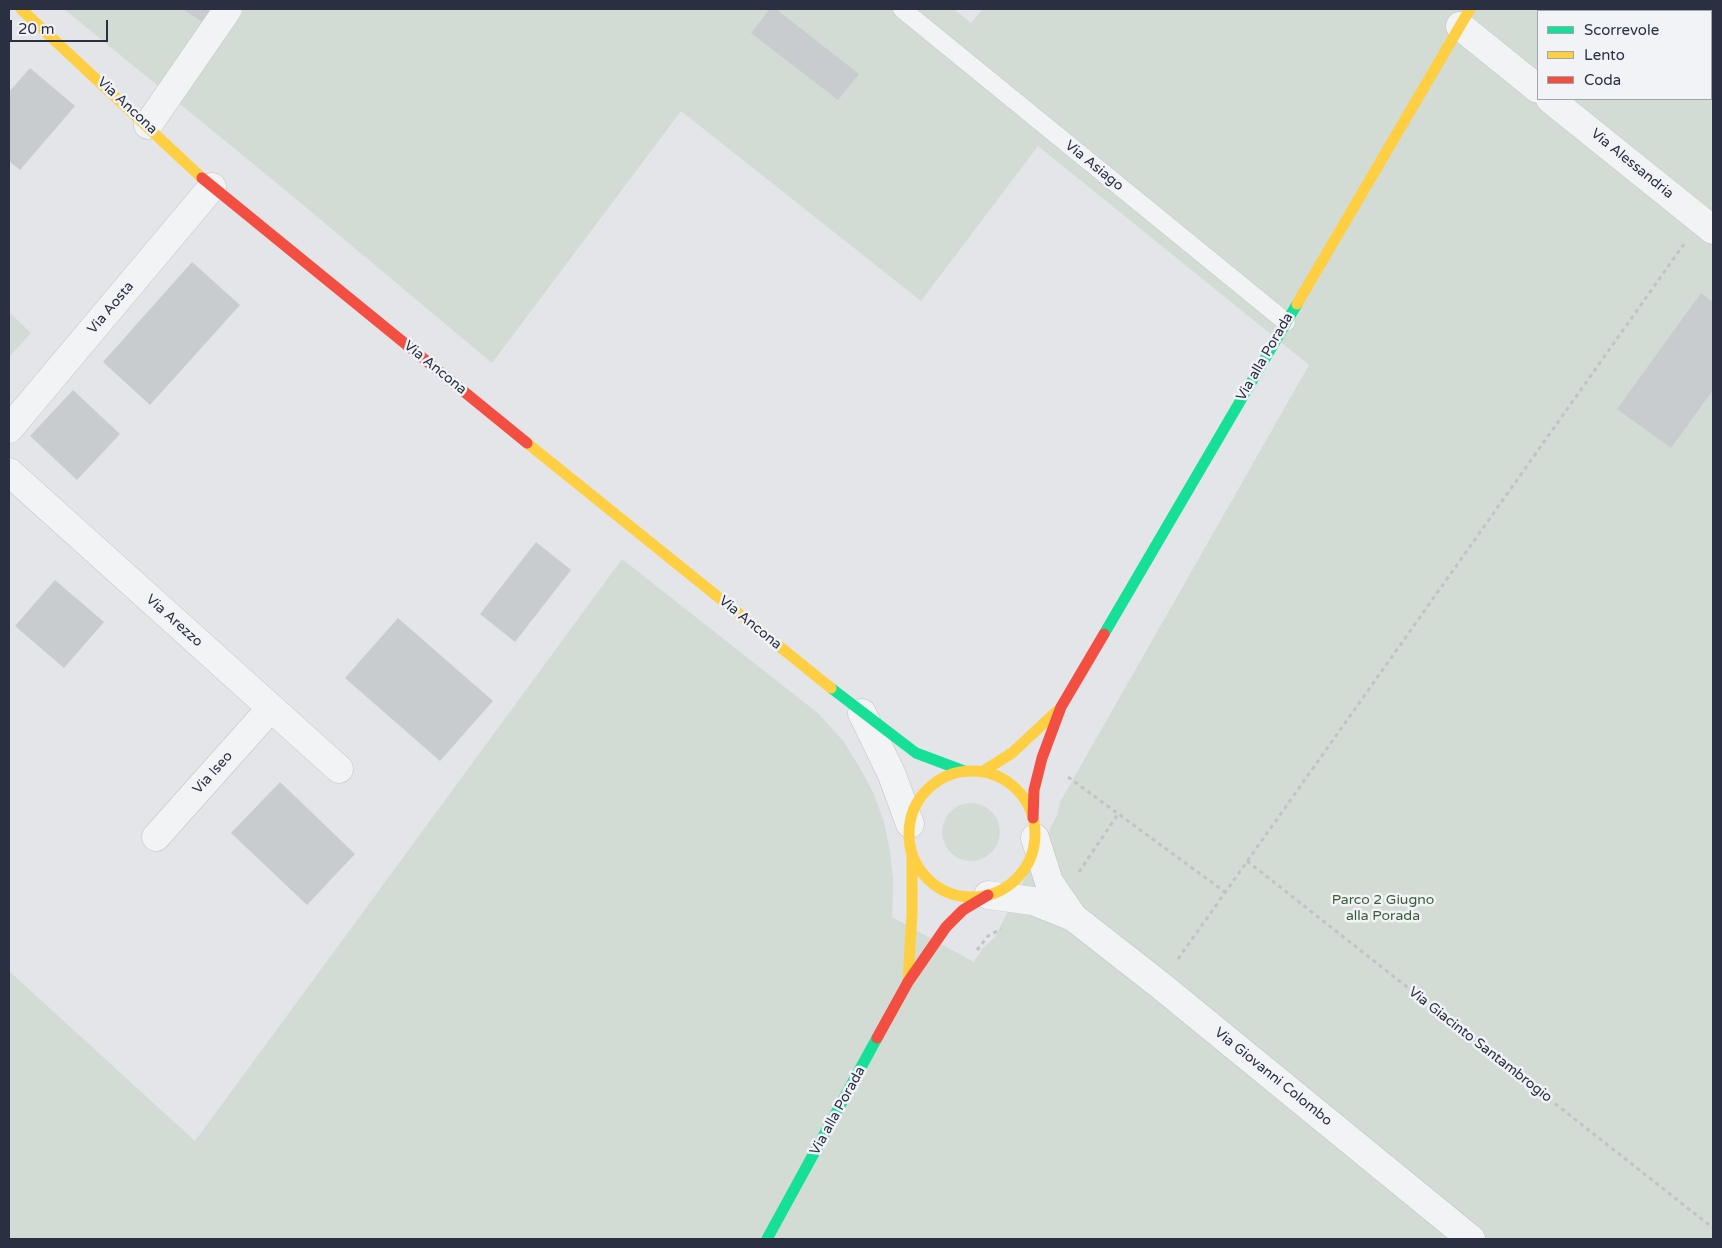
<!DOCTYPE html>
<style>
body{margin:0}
#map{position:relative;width:1722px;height:1248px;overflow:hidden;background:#e3e5e8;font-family:"Varela Round",sans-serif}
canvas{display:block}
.frame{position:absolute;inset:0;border:10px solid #2a3041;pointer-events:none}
.legend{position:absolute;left:1537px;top:10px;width:175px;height:90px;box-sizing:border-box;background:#f1f3f7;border:1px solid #a1a5ae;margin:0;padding:6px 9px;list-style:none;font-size:15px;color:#2a3041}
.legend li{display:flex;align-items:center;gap:10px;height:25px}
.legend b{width:25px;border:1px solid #a1a5ae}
.scale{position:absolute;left:10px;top:20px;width:98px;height:22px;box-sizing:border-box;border:2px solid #2a3041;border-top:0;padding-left:6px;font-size:15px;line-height:18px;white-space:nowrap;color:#2a3041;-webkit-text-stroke:4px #f1f3f7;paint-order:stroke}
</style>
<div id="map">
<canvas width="1722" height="1248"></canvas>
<div class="frame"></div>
<ul class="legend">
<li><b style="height:6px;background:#16e098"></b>Scorrevole</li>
<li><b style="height:6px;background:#ffcf43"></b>Lento</li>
<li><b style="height:6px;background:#f24e42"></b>Coda</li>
</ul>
<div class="scale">20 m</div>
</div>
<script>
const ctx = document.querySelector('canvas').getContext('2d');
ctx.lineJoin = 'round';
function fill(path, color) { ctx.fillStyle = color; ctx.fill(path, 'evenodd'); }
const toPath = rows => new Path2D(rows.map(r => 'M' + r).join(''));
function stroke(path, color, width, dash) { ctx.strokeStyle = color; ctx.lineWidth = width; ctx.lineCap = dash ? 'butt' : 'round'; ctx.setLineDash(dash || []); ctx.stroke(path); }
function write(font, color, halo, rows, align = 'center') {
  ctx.font = font + ' "Varela Round",sans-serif'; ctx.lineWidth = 5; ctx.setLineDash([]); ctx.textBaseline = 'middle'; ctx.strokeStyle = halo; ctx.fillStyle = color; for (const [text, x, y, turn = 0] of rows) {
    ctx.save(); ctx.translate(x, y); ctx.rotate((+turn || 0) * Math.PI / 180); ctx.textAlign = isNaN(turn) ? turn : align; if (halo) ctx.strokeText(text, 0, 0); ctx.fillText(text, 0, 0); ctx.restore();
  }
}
fill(toPath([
 [64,9,954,9,971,23,983,9,1713,9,1713,1239,9,1239,9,971,195,1141,622,559,819,714,844,742,860,768,874,794,884,822,890,851,893,880,892,917,974,962,982,949,995,937,1057,815,1060,802,1309,365,1038,146,921,301,681,111,492,363,296,199],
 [1538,11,1711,11,1711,99,1538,99],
 [9,312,31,333,9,357],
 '942 832a29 29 0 1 1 58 0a29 29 0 1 1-58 0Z'
]), '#d2dcd4');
fill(toPath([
 [182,9,214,9,204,23],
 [770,9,776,9,859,74,838,100,751,33],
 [30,68,75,106,20,170,9,161,9,92],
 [192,262,240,305,150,405,103,362],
 [1701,293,1713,302,1713,390,1671,448,1617,409],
 [73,390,120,434,77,480,30,436],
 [536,542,571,570,515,642,480,614],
 [55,580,104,622,64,668,15,626],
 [398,618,493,701,440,761,345,678],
 [280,782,355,854,307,905,231,833]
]), '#c9cccf');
const lane = toPath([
 [902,9,1286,322]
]);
const street = toPath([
 [1460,26,1538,89],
 [1550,99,1713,230],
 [148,125,228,9],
 [9,429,212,187],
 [9,472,339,769],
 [862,713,892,775,910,824],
 [156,837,271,708],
 [1035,838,1049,882,1073,917],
 [988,895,1033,901,1073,917,1160,985,1471,1239]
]);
stroke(lane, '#c1c3c6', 19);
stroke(street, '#c1c3c6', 29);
stroke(toPath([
 [1068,777,1225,892],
 [1247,861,1713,1228],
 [1079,872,1118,814],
 [977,950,988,936,1001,929],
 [1178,959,1684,244]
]), '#c2c3c8', 3, [4, 4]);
stroke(lane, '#f2f3f5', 18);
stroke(street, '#f2f3f5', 28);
stroke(toPath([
 [1104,634,1297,304],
 [831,688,916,753,964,771],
 [767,1239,877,1038]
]), '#16e098', 11);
stroke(toPath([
 [21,9,202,178],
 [1297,304,1470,9],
 [527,443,831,688],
 '909 834a63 63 0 1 1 126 0a63 63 0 1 1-126 0Z',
 [982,772,1012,753,1057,711],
 [908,982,912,913,912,854]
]), '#ffcf43', 11);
stroke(toPath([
 [202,178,527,443],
 [1033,818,1034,790,1042,758,1061,707,1104,634],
 [877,1038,908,982,946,927,963,910,988,895]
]), '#f24e42', 11);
write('14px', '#2a3041', '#f1f3f7', [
 ["Via Ancona",127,106,43],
 ["Via Alessandria",1632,164,39],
 ["Via Asiago",1094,166,39],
 ["Via Aosta",111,308,-50],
 ["Via alla Porada",1265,357,-60],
 ["Via Ancona",435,368,39],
 ["Via Arezzo",174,621,42],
 ["Via Ancona",750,623,39],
 ["Via Iseo",213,773,-48],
 ["Via Giacinto Santambrogio",1480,1045,38],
 ["Via Giovanni Colombo",1273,1077,39],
 ["Via alla Porada",838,1111,-61]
]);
write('14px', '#3a5d37', '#f1f3f7', [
 ["Parco 2 Giugno",1383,900],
 ["alla Porada",1383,916]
]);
</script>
